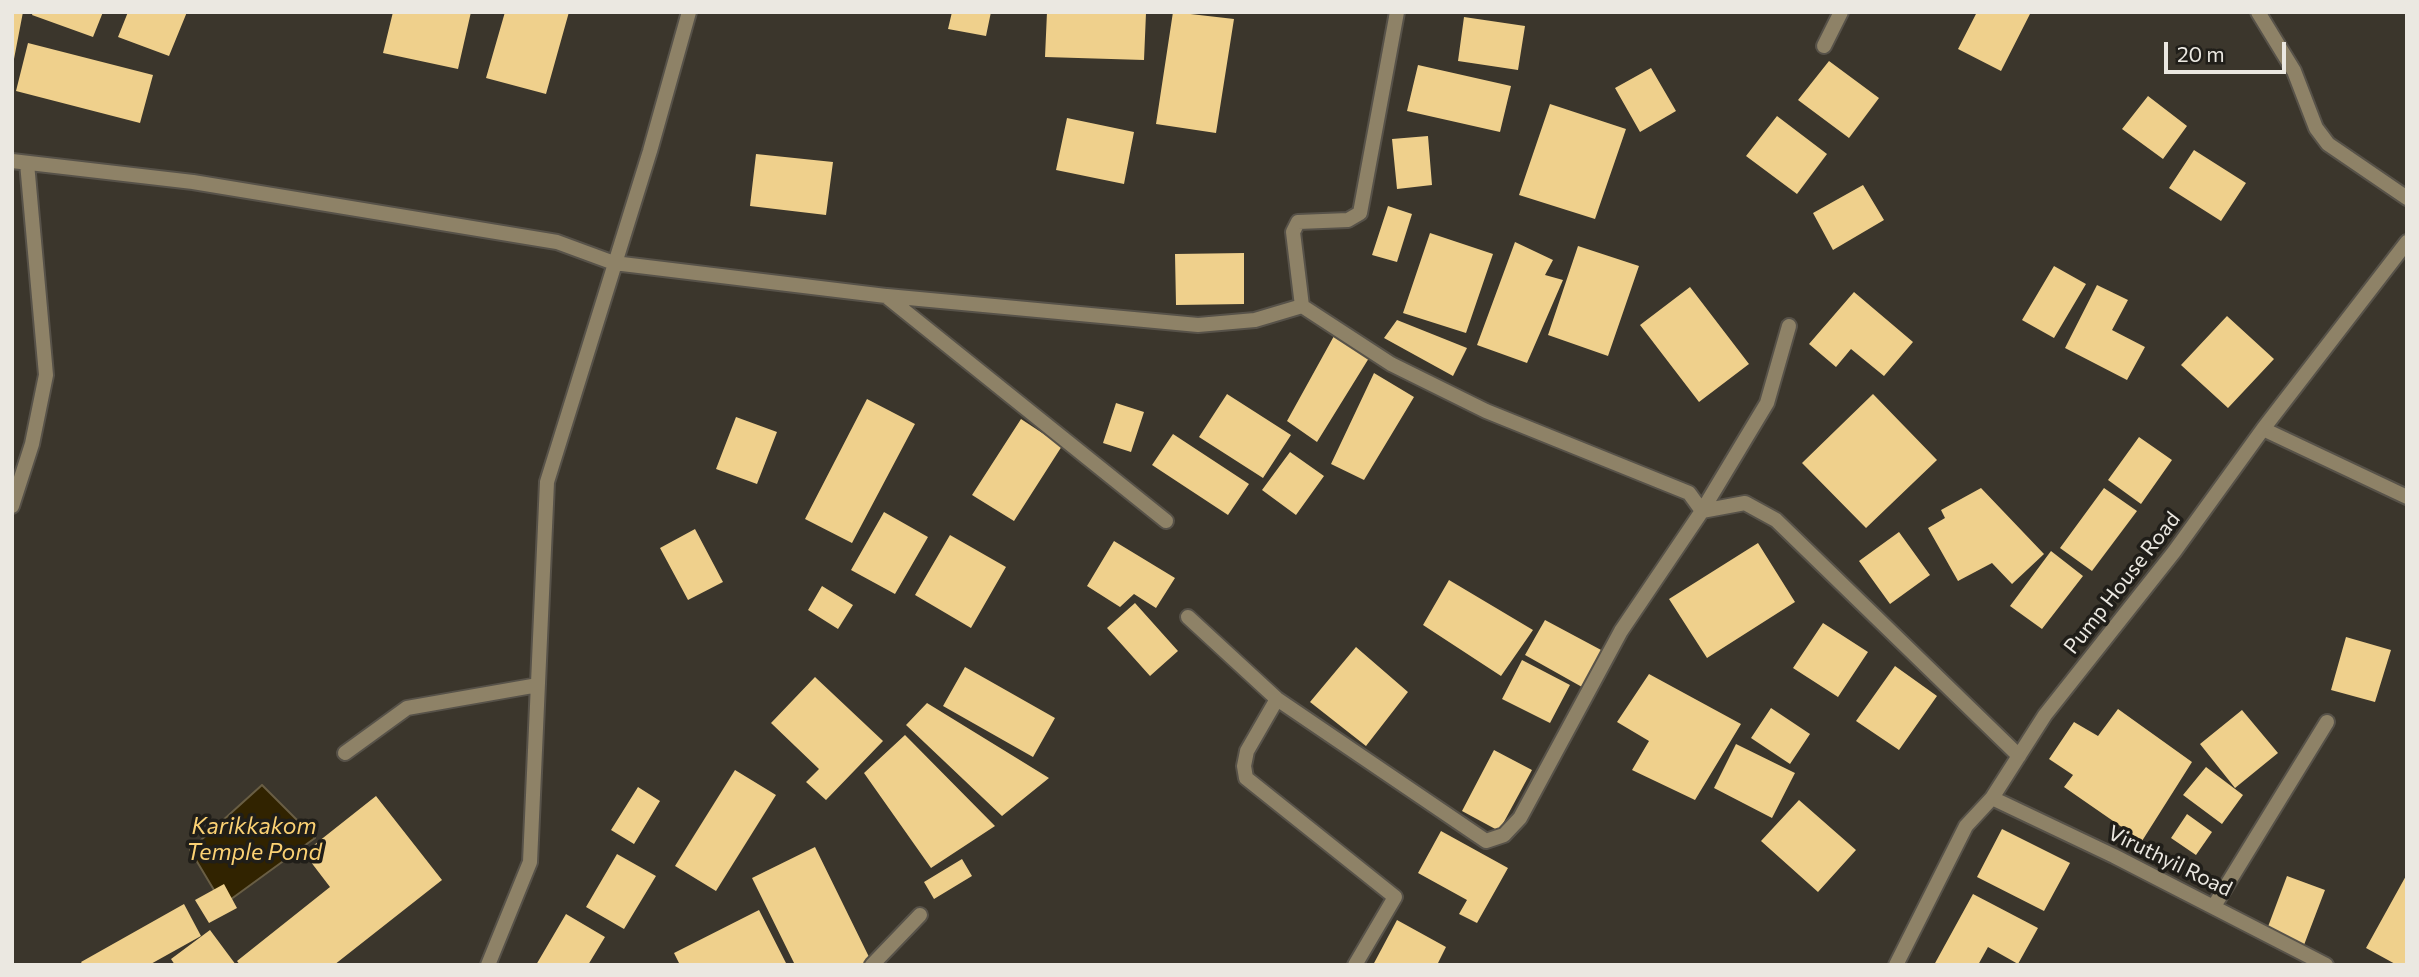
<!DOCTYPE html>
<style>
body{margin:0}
#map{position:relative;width:2419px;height:977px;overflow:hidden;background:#3b362c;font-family:Commissioner,sans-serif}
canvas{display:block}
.frame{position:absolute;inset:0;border:14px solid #ebe8e1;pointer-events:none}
.scale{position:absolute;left:2164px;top:42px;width:122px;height:32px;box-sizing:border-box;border:4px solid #ebe8e1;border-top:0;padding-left:9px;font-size:21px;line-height:24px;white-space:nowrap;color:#ebe8e1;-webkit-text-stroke:5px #201e19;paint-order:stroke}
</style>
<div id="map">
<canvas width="2419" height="977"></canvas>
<div class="frame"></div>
<div class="scale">20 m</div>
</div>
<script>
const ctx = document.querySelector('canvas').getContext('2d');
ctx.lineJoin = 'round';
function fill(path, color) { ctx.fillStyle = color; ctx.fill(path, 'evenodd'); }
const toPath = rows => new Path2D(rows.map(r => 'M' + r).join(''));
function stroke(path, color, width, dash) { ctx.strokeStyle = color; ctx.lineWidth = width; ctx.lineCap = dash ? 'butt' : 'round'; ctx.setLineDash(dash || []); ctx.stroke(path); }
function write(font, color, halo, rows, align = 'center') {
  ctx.font = font + ' Commissioner,sans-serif'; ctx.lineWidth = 7; ctx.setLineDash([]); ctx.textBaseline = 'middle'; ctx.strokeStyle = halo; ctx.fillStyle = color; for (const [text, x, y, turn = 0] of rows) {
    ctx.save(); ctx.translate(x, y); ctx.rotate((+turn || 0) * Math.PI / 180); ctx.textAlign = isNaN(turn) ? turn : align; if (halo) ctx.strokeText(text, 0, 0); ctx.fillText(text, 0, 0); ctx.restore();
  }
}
const water = toPath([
 [262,785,315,838,223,905,190,850,262,785]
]);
fill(water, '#312300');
stroke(water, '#695e44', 2);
fill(toPath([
 [12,12,23,12,14,59,12,59],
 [33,12,103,12,93,37,32,15],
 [128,12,187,12,169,56,118,37],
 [393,12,471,12,458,69,383,53],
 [505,12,569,12,546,94,486,78],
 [952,12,991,12,986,36,948,29],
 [1047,12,1146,13,1144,60,1045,57],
 [1173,12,1234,19,1216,133,1156,124],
 [1977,12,2031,12,2001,71,1958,49],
 [1464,17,1525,26,1518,70,1458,61],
 [28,43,153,75,140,123,16,91],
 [1829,61,1879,98,1849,138,1798,100],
 [1418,65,1511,86,1500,132,1407,111],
 [1651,68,1676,111,1640,132,1615,88],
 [2148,96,2187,126,2163,159,2122,129],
 [1550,104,1626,129,1595,219,1519,195],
 [1777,116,1827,154,1797,194,1746,156],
 [1067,118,1134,132,1124,184,1056,170],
 [1428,136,1432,185,1397,189,1392,139],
 [2194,150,2246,183,2221,221,2169,188],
 [756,154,833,162,826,215,750,206],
 [1863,185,1884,220,1833,250,1813,213],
 [1388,206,1412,214,1397,262,1372,255],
 [1430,233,1493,254,1466,333,1403,313],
 [1515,242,1553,260,1545,275,1563,280,1527,363,1477,345],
 [1578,246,1639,266,1608,356,1548,335],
 [1244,253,1244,304,1176,305,1175,254],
 [2054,266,2086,284,2054,338,2022,320],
 [2097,285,2128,300,2112,330,2145,347,2127,380,2065,348],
 [1690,287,1749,364,1699,402,1640,325],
 [1854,292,1913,342,1884,376,1851,349,1836,367,1809,344],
 [2227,316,2274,359,2228,408,2181,365],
 [1397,320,1467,348,1453,376,1384,338],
 [1334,336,1369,358,1317,442,1287,421],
 [1374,373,1414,397,1364,480,1331,464],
 [1227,394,1291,435,1263,478,1199,437],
 [1873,394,1937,460,1866,528,1802,463],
 [867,399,915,424,852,543,805,519],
 [1116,403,1144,412,1131,452,1103,443],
 [736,417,777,432,757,484,716,469],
 [1021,419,1062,446,1014,521,972,495],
 [1173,434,1249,484,1228,515,1152,465],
 [2139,437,2172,460,2141,504,2108,480],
 [1290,452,1324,476,1296,515,1262,490],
 [1981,488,2044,554,2012,584,1992,563,1958,581,1928,528,1945,518,1941,510],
 [2104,488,2137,511,2092,571,2060,548],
 [884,512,928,537,895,594,851,570],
 [695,529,723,582,688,600,660,548],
 [1899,532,1930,575,1890,604,1859,561],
 [950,535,1006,567,971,628,915,595],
 [1114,541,1175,578,1156,608,1134,594,1120,607,1087,586],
 [1758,543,1795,602,1707,658,1669,599],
 [2051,551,2083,576,2042,629,2010,606],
 [1449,580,1533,630,1501,676,1423,625],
 [822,586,853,605,838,629,808,610],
 [1135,603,1178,651,1150,676,1107,628],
 [1545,620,1603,651,1582,687,1525,655],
 [1823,623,1868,652,1838,697,1793,668],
 [2346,637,2391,650,2375,702,2331,690],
 [1356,647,1408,692,1366,746,1310,702],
 [1522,660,1570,685,1550,723,1502,699],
 [1895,666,1937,696,1899,750,1856,721],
 [965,667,1055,718,1033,757,943,706],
 [1649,674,1741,724,1695,800,1632,770,1649,741,1617,722],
 [815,677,883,741,826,800,806,782,819,769,771,723],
 [927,703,1049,778,1002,816,906,725],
 [1771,708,1810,734,1790,764,1751,738],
 [2118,709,2192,762,2142,841,2064,787,2073,775,2049,759,2074,722,2098,736],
 [2242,710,2278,753,2235,788,2200,744],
 [905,735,995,826,931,868,864,773],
 [1736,744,1795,773,1772,818,1714,788],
 [1494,750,1532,770,1499,831,1462,811],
 [2206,767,2243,795,2222,824,2183,795],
 [735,770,776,795,716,891,675,866],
 [638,787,660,801,634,844,611,830],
 [376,796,442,880,334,965,240,965,237,961,330,887,304,853],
 [1799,800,1856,850,1818,892,1761,841],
 [2187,814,2212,832,2196,855,2171,838],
 [2002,829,2070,863,2044,911,1977,877],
 [1441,831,1508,868,1477,923,1459,914,1467,900,1418,873],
 [815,847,871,961,863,965,795,965,752,878],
 [617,854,656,876,624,929,586,907],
 [962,859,972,876,934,899,924,882],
 [2407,874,2407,965,2397,965,2366,948],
 [2287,876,2325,890,2304,945,2266,932],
 [224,884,237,908,209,923,195,900],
 [1973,894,2038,928,2018,964,1988,947,1978,965,1934,965],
 [184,904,201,936,149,965,83,965,81,962],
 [759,910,787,965,680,965,674,953],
 [566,914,605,937,588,965,536,965],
 [1397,920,1446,947,1437,965,1373,965],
 [210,930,236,965,175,965,171,959]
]), '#efd08c');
const street = toPath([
 [1397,12,1360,213,1348,220,1298,222,1293,232,1302,306,1391,364,1486,411,1689,493,1702,511,1767,403,1789,326],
 [2258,12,2294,71,2316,128,2328,144,2407,198],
 [1824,46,1841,12],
 [12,161,193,182,557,242,614,263,886,296,1166,521],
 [887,296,1198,325,1255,320,1302,306],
 [2263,429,2407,497],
 [12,506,32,444,46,375,27,163],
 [1188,617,1277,699,1486,841,1504,835,1520,818,1621,631,1702,511,1745,503,1776,520,2019,756],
 [1277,699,1247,751,1244,766,1246,778,1395,897,1355,965],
 [345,753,407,708,538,685],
 [1992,798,2114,856,2326,965],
 [2214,906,2327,722],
 [488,965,530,862,547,482,650,151,689,12],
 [872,965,920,915],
 [1896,965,1966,826,1992,798,2045,715,2174,552,2263,429,2407,242]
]);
stroke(street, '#575249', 18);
stroke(street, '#8e8267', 14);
write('21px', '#ebe8e1', '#201e19', [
 ["Pump House Road",2122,583,-52],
 ["Viruthyil Road",2170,861,26]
]);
write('italic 23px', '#fbd173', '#201e19', [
 ["Karikkakom",254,826],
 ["Temple Pond",254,852]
]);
</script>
